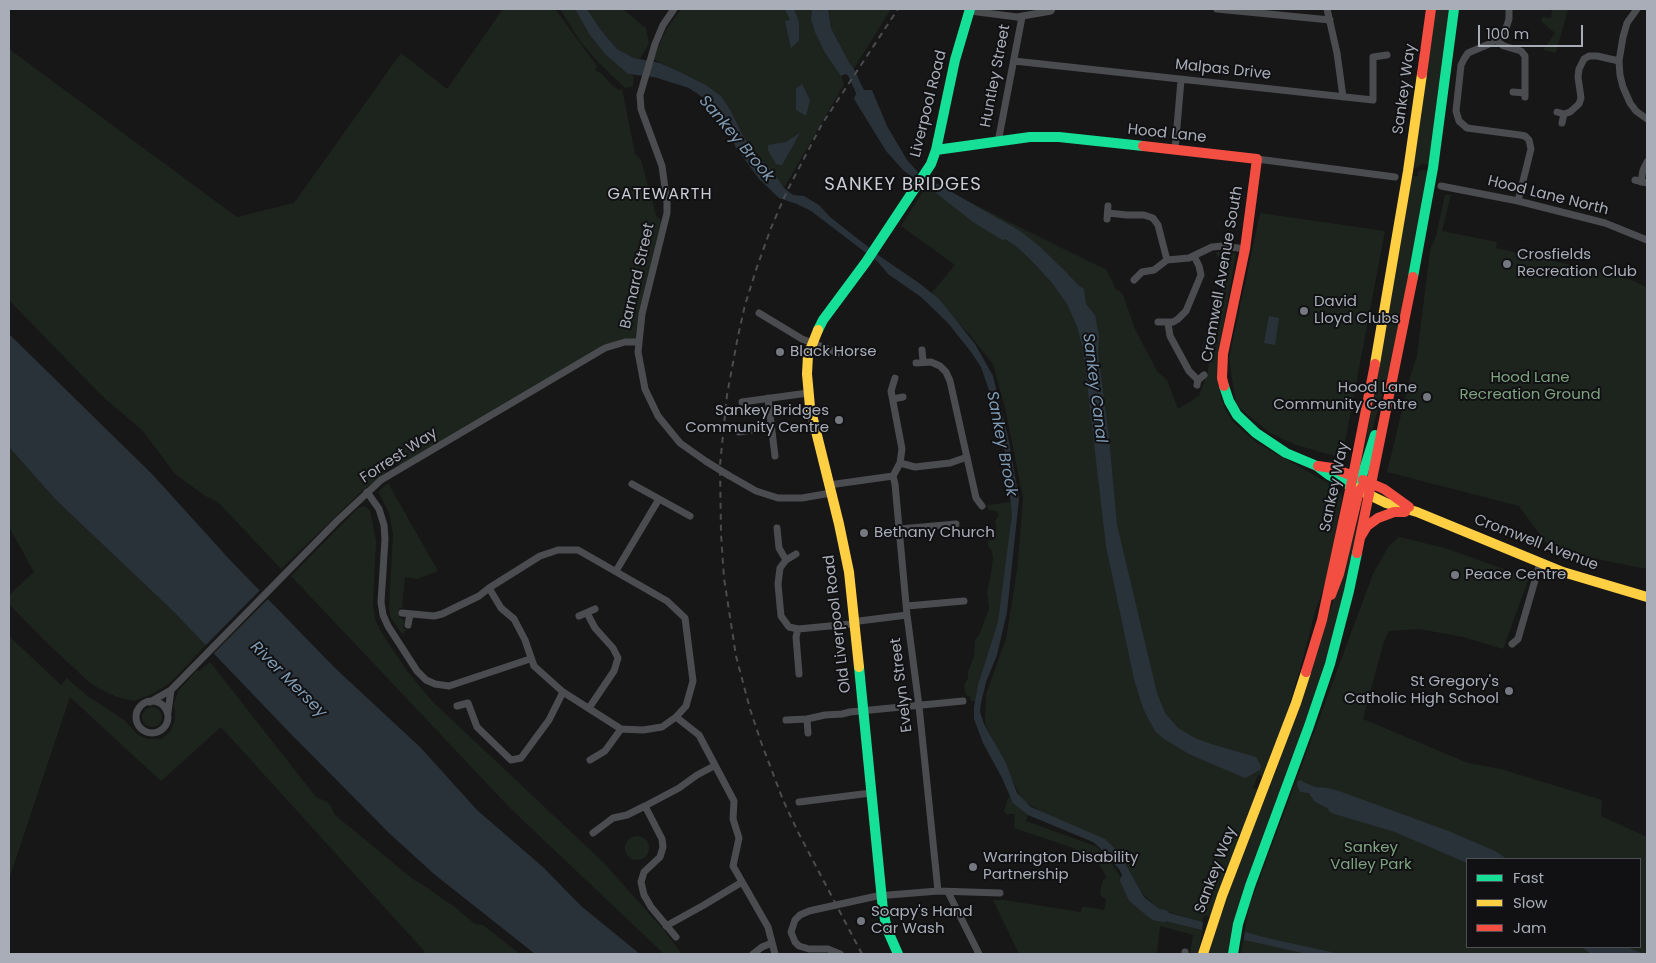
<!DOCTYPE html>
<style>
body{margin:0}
#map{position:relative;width:1656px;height:963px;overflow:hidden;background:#171717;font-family:Poppins,sans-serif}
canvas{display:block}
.frame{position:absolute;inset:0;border:10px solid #a8adb8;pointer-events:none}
.legend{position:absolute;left:1466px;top:858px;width:175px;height:90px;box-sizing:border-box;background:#111113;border:1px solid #4d4f55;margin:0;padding:6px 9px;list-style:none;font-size:15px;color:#a8adb8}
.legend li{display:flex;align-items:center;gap:10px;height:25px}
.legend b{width:25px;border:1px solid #4d4f55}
.scale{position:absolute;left:1478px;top:25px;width:105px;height:22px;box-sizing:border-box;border:2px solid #a8adb8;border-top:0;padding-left:6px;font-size:15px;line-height:18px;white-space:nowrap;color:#a8adb8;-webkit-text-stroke:4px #111113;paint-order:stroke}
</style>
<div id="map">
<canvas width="1656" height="963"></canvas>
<div class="frame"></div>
<ul class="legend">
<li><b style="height:6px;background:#16e098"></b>Fast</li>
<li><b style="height:6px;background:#ffcf43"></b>Slow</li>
<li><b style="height:6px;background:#f24e42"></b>Jam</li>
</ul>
<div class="scale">100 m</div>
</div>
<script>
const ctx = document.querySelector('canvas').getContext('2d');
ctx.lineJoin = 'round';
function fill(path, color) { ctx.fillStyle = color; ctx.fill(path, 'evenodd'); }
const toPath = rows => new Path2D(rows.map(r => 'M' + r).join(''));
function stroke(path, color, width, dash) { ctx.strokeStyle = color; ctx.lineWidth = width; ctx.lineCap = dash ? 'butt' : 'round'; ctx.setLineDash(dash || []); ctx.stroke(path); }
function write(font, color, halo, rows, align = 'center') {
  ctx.font = font + ' Poppins,sans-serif'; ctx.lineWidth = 4; ctx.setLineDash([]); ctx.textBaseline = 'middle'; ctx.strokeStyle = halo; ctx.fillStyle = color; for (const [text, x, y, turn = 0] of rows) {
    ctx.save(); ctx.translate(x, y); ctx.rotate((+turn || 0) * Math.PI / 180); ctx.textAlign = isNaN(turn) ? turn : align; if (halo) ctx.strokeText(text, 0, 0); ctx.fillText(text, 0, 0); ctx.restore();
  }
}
fill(toPath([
 [503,9,555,9,597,66,595,70,602,74,612,85,619,90,622,89,635,154,641,160,656,215,664,224,638,342,612,345,401,468,398,462,387,470,383,476,363,490,281,569,218,502,205,496,175,474,143,431,101,395,9,300,9,49,237,217,294,203,401,53,447,89],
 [560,9,575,9,628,74,634,76,633,86,625,88,598,62,580,41],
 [587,9,623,9,642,25,646,28,649,43,640,59,634,58,617,49,600,29],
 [681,9,812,9,811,19,825,53,841,76,844,84,784,188,772,170,755,155,741,132,731,111,721,96,706,85,653,59,667,28],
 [828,9,891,9,853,70,831,28],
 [1435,9,1451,9,1429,165,1422,164,1416,168,1413,168],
 [1552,9,1568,9,1556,53,1543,50,1555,33,1541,21,1542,17,1551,18],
 [1422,170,1429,171,1391,365,1361,468,1412,176,1418,176,1418,172],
 [929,182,1092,263,1106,269,1116,290,1120,291,1123,295,1135,329,1157,371,1167,380,1178,409,1199,396,1208,372,1210,353,1202,350,1209,322,1214,321,1230,263,1225,257,1217,257,1216,252,1231,251,1236,254,1219,352,1218,381,1221,397,1225,409,1233,422,1257,443,1337,488,1341,494,1342,499,1325,584,1315,612,1301,666,1288,709,1264,777,1258,775,1253,788,1258,789,1210,917,1204,915,1202,922,1159,909,1141,892,1107,843,1048,816,1022,800,985,723,986,694,1006,639,1017,570,1023,498,1006,412,993,364,969,334,930,295,955,265,901,226],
 [1445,195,1451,195,1442,231,1497,242,1496,248,1598,271,1634,281,1647,288,1647,569,1555,551,1546,543,1519,506,1387,472,1411,374,1417,356,1430,250,1436,236],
 [1260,213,1385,231,1342,458,1296,445,1270,433,1236,405,1229,358],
 [9,447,56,500,173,611,206,645,171,682,162,688,150,695,134,701,117,697,98,688,89,682,44,640,9,604,9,595,34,572,9,527],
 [388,483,438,571,417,579,405,577,402,608,399,608,399,617,404,620,403,628,406,629,403,635,391,618,389,609,393,534,389,513,379,493,381,489],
 [1012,502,1013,516,1013,541,1009,542,1011,551,1003,607,976,701,971,701,970,696,966,695,964,685,968,678,968,672,974,656,975,640,979,635,989,609,987,592,992,568,993,557,991,554,993,552,988,546,988,541,995,539,994,532,997,530,995,521,999,515,996,511,988,510,987,505],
 [364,506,370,510,376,541,373,604,375,619,381,632,407,671,433,702,603,862,662,928,680,951,680,954,664,954,511,809,291,576,358,508],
 [1360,513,1339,620,1228,954,1207,954,1339,585],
 [1399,537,1445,548,1529,578,1503,649,1463,637,1419,629,1389,631,1384,641,1363,719,1468,763,1501,769,1602,800,1601,816,1647,837,1647,954,1247,954,1241,953,1249,907,1373,574,1388,547],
 [1467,859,1640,859,1640,947,1467,947],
 [9,636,61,685,67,678,86,695,124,720,138,735,148,739,161,739,170,732,175,719,174,704,178,691,196,671,199,671,210,662,316,797,327,802,331,806,335,815,414,880,423,885,456,908,475,924,483,925,520,954,424,954,425,952,221,727,161,781,70,697,9,879],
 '142 717a10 10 0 1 1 20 0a10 10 0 1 1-20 0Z',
 [1012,796,1028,814,1026,821,1095,846,1102,852,1112,864,1134,899,1155,915,1203,929,1198,954,1190,954,1193,935,1160,926,1157,954,1019,954,993,900,1004,900,1081,912,1082,907,1088,907,1104,910,1106,899,1101,896,1100,892,1103,880,1107,878,1098,862,1073,848,1014,828,1015,814,1006,814,1004,811,1008,798],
 '625 848a12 12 0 1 1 24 0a12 12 0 1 1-24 0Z'
]), '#1d241e');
fill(toPath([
 [575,9,587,9,600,29,617,49,634,58,660,63,678,71,706,85,721,96,731,111,741,132,755,155,772,170,784,188,793,195,804,196,819,205,830,217,881,257,919,283,939,299,975,344,993,376,1009,442,1019,499,1007,612,997,655,986,682,981,703,980,712,984,724,1006,763,1017,793,1031,807,1105,839,1119,853,1144,897,1162,911,1203,922,1202,930,1161,920,1131,893,1119,869,1102,850,1093,842,1028,815,1013,803,1002,778,983,743,974,719,974,707,978,685,998,622,1012,515,1006,457,999,425,992,399,981,367,971,352,948,323,921,297,888,274,878,262,811,211,797,204,779,198,759,179,735,146,730,133,705,99,689,88,654,77,628,74,605,54,590,35],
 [785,9,794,9,799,22,799,40,791,48,785,21,790,20],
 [812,9,828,9,831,28,853,70,849,76,845,74,841,76,825,53,815,32,811,19],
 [859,81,864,90,872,90,887,126,907,160,918,172,914,178,903,170,886,151,854,99,857,91,855,87],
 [802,84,810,100,806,116,796,110,796,89],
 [800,133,782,165,776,164,768,150,768,145,786,142],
 [929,179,1020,231,1039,246,1066,272,1078,285,1084,289,1086,304,1095,315,1099,336,1098,353,1109,438,1117,525,1157,693,1165,713,1178,728,1195,738,1211,744,1256,757,1261,766,1260,770,1245,778,1189,754,1164,739,1155,731,1149,720,1143,708,1134,679,1106,546,1083,349,1077,326,1067,304,1053,284,1032,261,1016,246,1005,239,1002,240,973,222,926,185],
 [1269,316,1279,318,1275,345,1264,343],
 [9,334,153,475,229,559,335,668,421,748,477,810,544,868,581,906,640,954,535,954,434,874,389,833,289,732,173,611,56,500,9,447],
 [1301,780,1303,782,1315,787,1328,788,1339,791,1451,832,1495,851,1507,859,1467,859,1467,863,1395,832,1331,813,1327,808,1314,801,1309,793,1300,792,1297,785,1298,781],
 [1245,932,1267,938,1340,954,1307,954,1267,945,1244,940],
 [1582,947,1626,947,1644,954,1591,954]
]), '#2a3239');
fill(toPath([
 [262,588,270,597,212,655,204,647]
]), '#171717');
stroke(toPath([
 [846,65,851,72,860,92]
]), '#2a3239', 8);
stroke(toPath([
 [1126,880,1134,897,1154,914,1164,916]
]), '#2a3239', 12);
stroke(toPath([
 [674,9,663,25,655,44,640,95,641,109,662,166,667,203,667,213,642,314,638,352,645,389,658,416,680,443,707,462],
 [1217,9,1330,20],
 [1327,9,1337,53,1343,97],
 [1509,9,1509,19,1506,28,1501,36,1489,44,1468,53,1464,59,1461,65,1456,111,1459,121,1467,128,1520,135,1525,136,1529,140,1531,149,1518,201],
 [1637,9,1627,23,1623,37,1619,61,1620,75,1623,87,1630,103,1636,111,1647,119],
 [970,11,1017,17,1051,11,1052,9],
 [1495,40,1504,46,1521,51,1525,56,1525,93],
 [1014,61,1373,100,1373,57,1387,55],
 [1513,92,1525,93,1525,97],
 [1557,112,1564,114,1562,123],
 [1564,114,1570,112,1579,104,1581,98,1578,77,1579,69,1584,59,1589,56,1597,56,1619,61],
 [998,142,1022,17],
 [1175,150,1181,80],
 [1257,159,1395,177],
 [1635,180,1647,183],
 [1641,182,1643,170,1647,162],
 [1441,186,1518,201,1605,223,1647,240],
 [1108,213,1127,215,1144,215,1153,218,1158,225,1167,260],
 [1107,219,1108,206],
 [1134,280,1142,272,1154,270,1167,260,1189,258,1212,247,1223,246,1245,249],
 [759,313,802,339,838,353],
 [1158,322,1173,322,1178,319,1186,311,1201,275,1199,266,1194,256],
 [1168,323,1170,336,1189,371,1198,380],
 [922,350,923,361],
 [916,363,931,362,940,366,946,372,950,381,976,498,982,506],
 [1197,385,1198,380,1204,375],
 [768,398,775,456],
 [893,399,903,397],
 [742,402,808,393],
 [739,432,770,427],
 [900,463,915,467,950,463,967,457],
 [728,475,756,491,778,498,802,498,831,493],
 [893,476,895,484,907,615,919,706,938,891],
 [893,476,900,463,902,449,891,391,895,378],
 [632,484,690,516],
 [829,485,893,476],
 [367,492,379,509,384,525,385,539,381,602,383,615,388,626,417,671,426,680,435,684,449,686,530,659],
 [777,528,779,548,786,560],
 [900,529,956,524],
 [796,554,786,560,780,568,778,584,781,616,789,627,798,629],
 [616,571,659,499],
 [907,606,964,601],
 [402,613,434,616,442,614,479,596,489,588,540,556,558,550,578,550,667,601,685,618,693,681,686,706,676,717,662,727,643,730,621,729,563,692,534,666,525,640,514,619,501,608,489,588],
 [587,613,595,628,613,648,618,658,614,671,589,708],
 [579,616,595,609],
 [408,625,410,614],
 [1512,644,1518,639,1540,563],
 [799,674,796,637,798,629,851,624,859,621,907,615],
 '136 717a16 16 0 1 1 32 0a16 16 0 1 1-32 0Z',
 [150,702,171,690,337,521,381,480,605,348,625,342,638,342],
 [457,706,468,703,477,727,511,760,521,758,549,720,563,692],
 [168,712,171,690],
 [676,717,699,735,734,801,733,819,739,838,733,866,768,927,775,954],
 [807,719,808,733],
 [786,720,807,719,825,715,842,714,850,712,963,701],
 [590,760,605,751,621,729],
 [799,802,871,793],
 [645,806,662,839,663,847,660,857,644,872,641,882,644,895,651,907,676,937],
 [593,833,613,818,627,815,645,806,679,788,697,775,714,766],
 [948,892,979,954],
 [666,926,704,905,742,882],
 [753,954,762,947,772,943],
 [840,954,828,949,809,949,799,946,795,942,791,932,795,920,800,915,809,911,877,896,938,891,1000,893],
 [1185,954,1185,952]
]), '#4b4c50', 7);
stroke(toPath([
 [936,150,1030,137,1059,137,1143,146],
 [1413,277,1433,168,1454,9],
 [818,330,823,320,866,262,931,164,936,150,955,60,970,9],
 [1224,386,1229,401,1237,415,1256,433,1286,453,1317,466,1329,475,1351,486,1357,485,1361,479,1375,435],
 [859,667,883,910,887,929,898,954],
 [1233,954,1238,924,1250,886,1309,726,1330,664,1349,591,1357,553]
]), '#16e098', 10);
stroke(toPath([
 [818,330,808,355,807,374,810,407,839,524,849,572,859,667],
 [1375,364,1408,171,1422,74],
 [1351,486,1386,503,1417,512,1563,572,1647,597],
 [1203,954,1222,896,1296,703,1306,672]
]), '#ffcf43', 10);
stroke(toPath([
 [1422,74,1431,9],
 [1143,146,1257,159,1245,249,1223,354,1222,378,1224,386],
 [1318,466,1332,468,1353,476],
 [1363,480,1384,489,1409,507],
 [1361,536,1367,526,1378,518,1394,512,1405,512],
 [1357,553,1413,277],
 [1331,595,1339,574,1359,491,1363,486],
 [1306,672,1322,620,1353,476,1375,364]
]), '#f24e42', 10);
stroke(toPath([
 [862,954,798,832,783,800,761,742,750,709,736,656,724,578,721,534,720,465,727,395,738,336,745,305,757,267,771,228,787,191,822,124,898,9]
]), '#4b4c4f', 2, [6, 5]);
stroke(toPath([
 [707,462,728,475]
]), '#4b4c50', 7);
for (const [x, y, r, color] of [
 [1507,264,5,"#757880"],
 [1304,311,5,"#757880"],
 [780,352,5,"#757880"],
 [1427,397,5,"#757880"],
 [839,420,5,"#757880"],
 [864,533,5,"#757880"],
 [1455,575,5,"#757880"],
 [1509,691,5,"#757880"],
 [973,867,5,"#757880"],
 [861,921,5,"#757880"]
]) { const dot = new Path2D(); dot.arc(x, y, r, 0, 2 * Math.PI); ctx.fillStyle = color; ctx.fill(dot); stroke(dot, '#111113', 2); }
write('15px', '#a8adb8', '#111113', [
 ["Malpas Drive",1223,70,6],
 ["Huntley Street",996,76,-79],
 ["Sankey Way",1405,89,-82],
 ["Liverpool Road",929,104,-76],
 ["Hood Lane",1167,134,6],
 ["Hood Lane North",1548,196,14],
 ["Cromwell Avenue South",1223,274,-80],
 ["Barnard Street",638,276,-77],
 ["Forrest Way",399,456,-33],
 ["Sankey Way",1335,487,-78],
 ["Cromwell Avenue",1536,543,21],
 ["Old Liverpool Road",838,624,-97],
 ["Evelyn Street",902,685,-97],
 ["Sankey Way",1216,870,-69]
]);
write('15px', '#a8adb8', '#111113', [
 ["Crosfields",1517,255],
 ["Recreation Club",1517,272],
 ["David",1314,302],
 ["Lloyd Clubs",1314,319],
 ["Black Horse",790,352],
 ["Hood Lane",1417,388,"right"],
 ["Community Centre",1417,405,"right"],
 ["Sankey Bridges",829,411,"right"],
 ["Community Centre",829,428,"right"],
 ["Bethany Church",874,533],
 ["Peace Centre",1465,575],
 ["St Gregory's",1499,682,"right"],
 ["Catholic High School",1499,699,"right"],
 ["Warrington Disability",983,858],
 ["Partnership",983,875],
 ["Soapy's Hand",871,912],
 ["Car Wash",871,929]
], 'left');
write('15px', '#7fa381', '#111113', [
 ["Hood Lane",1530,378],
 ["Recreation Ground",1530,395],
 ["Sankey",1371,848],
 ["Valley Park",1371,865]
]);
write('italic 16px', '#7f9bb3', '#111113', [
 ["Sankey Brook",736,139,50],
 ["Sankey Canal",1094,388,83],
 ["Sankey Brook",1001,444,79],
 ["River Mersey",288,680,45]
]);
ctx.letterSpacing = '1px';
write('16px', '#c9ccd4', '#111113', [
 ["GATEWARTH",660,195]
]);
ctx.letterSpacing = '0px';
ctx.letterSpacing = '1px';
write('18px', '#c9ccd4', '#111113', [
 ["SANKEY BRIDGES",903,185]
]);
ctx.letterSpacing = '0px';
</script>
